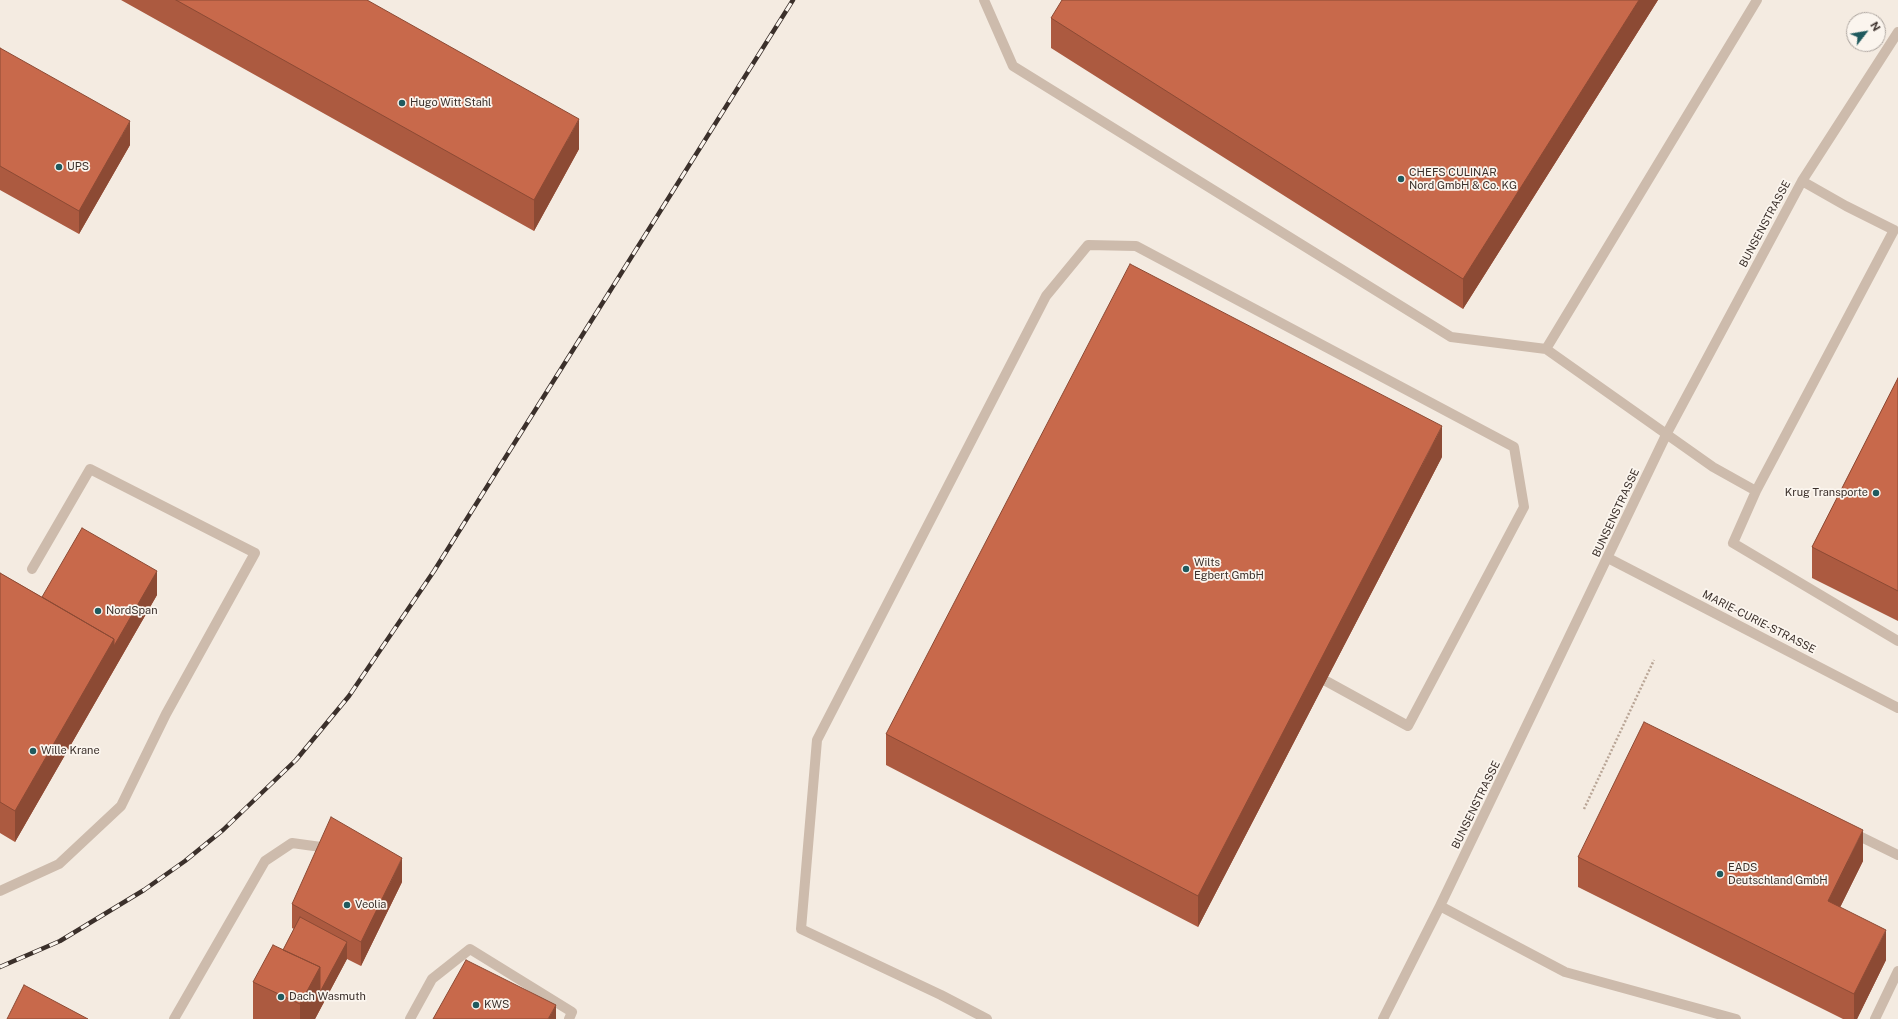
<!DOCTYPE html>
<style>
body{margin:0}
#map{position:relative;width:1898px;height:1019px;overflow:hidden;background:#f4ebe1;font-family:"Public Sans",sans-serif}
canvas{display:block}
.north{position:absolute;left:1846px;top:12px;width:40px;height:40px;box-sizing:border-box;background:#fbf5ee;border:1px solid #aea6a0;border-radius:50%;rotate:59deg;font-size:11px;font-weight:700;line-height:16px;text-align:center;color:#3b302b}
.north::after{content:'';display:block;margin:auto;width:14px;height:18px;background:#1f5a5e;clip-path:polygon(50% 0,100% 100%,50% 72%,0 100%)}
</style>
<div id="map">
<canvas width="1898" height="1019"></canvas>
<div class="north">N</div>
</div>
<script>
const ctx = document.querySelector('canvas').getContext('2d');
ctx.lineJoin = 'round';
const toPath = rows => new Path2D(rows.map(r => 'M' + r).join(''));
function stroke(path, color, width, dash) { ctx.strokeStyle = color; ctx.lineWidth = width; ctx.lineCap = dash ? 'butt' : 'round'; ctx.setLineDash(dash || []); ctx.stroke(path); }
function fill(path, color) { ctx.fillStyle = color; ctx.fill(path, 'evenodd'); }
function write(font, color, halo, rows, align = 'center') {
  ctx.font = font + ' "Public Sans",sans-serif'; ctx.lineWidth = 3.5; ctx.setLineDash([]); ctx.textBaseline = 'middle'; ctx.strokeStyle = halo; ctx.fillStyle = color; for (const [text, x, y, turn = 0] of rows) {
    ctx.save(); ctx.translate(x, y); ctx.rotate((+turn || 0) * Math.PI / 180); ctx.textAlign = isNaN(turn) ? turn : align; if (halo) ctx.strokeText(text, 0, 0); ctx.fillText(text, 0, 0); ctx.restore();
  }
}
stroke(toPath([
 [1584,809,1654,660]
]), '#b9a596', 2.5, [2, 2]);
stroke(toPath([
 [984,0,1013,66,1451,337,1546,349,1713,467,1756,491,1894,230,1846,206,1802,181],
 [1546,349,1757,0],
 [1756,491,1733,543,1898,641],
 [1608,558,1898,708],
 [1851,832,1898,855],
 [0,891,59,864,121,806,166,714,255,553,90,469,32,569],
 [1440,906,1565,972,1736,1019],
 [174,1019,265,861,292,843,321,847],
 [410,1019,432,979,470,949,572,1012,569,1019],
 [987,1019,941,995,801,929,817,740,1046,296,1088,245,1136,246,1514,447,1524,507,1408,726,1326,681],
 [1383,1019,1440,906,1667,433,1802,181,1898,32],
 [1875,1019,1898,971]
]), '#cdbbac', 10);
const rail = toPath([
 [0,967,60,941,144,890,185,861,223,830,296,760,349,696,434,571,793,0]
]);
stroke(rail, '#3b302b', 4.5);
stroke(rail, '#fbf5ee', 3, [9]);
fill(toPath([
 [121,0,367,0,579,149,534,231],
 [1658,0,1463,309,1051,48,1051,18],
 [0,48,130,145,79,234,0,190],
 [1898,378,1898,621,1812,578,1812,547],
 [1442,457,1198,927,886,765,886,734],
 [0,573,42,597,157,595,15,842,0,833],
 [1578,857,1863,861,1840,907,1886,960,1857,1019,1843,1019,1578,887],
 [402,882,361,966,347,959,315,1019,253,1019,253,982,283,950,294,929,292,928,292,904]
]), '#ac5a40');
fill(toPath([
 [1639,0,1658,0,1463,309,1463,279],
 [579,119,579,149,534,231,534,200],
 [130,121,130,145,79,234,79,211],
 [1442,426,1442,457,1198,927,1198,896],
 [157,571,157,595,15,842,15,811,114,639],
 [1863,830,1863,861,1828,932,1828,901],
 [402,858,402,882,361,966,361,942],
 [1886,930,1886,960,1857,1019,1854,1019,1854,994],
 [347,942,347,959,315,1019,300,1019,300,1004,320,967],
 [556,1005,556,1019,548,1019]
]), '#8c4a34');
const building = toPath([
 [176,0,367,0,579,119,534,200,176,0],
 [1062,0,1639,0,1463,279,1051,18,1062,0],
 [0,48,130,121,79,211,0,166,0,48],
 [1130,264,1442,426,1198,896,886,734,1130,264],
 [1898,378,1898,591,1812,547,1898,378],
 [82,528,157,571,114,646,114,639,42,597,82,528],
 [0,573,114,639,15,811,0,802,0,573],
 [1644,722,1863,830,1828,901,1886,930,1854,994,1578,857,1644,722],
 [331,817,402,858,361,942,292,904,331,817],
 [300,917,347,942,320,992,320,967,283,950,300,917],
 [273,945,320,967,300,1004,253,982,273,945],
 [466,960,556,1005,548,1019,433,1019,466,960],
 [24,985,88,1019,7,1019,24,985]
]);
fill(building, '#c8694b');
stroke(building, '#8c4a34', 1);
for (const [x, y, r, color] of [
 [402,103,4,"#1f5a5e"],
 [59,167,4,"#1f5a5e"],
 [1401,179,4,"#1f5a5e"],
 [1876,493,4,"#1f5a5e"],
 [1186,569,4,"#1f5a5e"],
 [98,611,4,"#1f5a5e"],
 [33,751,4,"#1f5a5e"],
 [1720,874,4,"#1f5a5e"],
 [347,905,4,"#1f5a5e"],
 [281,997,4,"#1f5a5e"],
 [476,1005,4,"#1f5a5e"]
]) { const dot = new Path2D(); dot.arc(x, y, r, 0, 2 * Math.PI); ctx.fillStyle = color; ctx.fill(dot); stroke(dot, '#fbf5ee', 1.5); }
write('11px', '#3b302b', '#fbf5ee', [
 ["Hugo Witt Stahl",410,103],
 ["UPS",67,167],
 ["CHEFS CULINAR",1409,173],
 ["Nord GmbH & Co. KG",1409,186],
 ["Krug Transporte",1868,493,"right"],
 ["Wilts",1194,563],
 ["Egbert GmbH",1194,576],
 ["NordSpan",106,611],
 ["Wille Krane",41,751],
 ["EADS",1728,868],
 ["Deutschland GmbH",1728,881],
 ["Veolia",355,905],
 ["Dach Wasmuth",289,997],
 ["KWS",484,1005]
], 'left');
write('11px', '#3b302b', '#fbf5ee', [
 ["BUNSENSTRASSE",1765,224,-62],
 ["BUNSENSTRASSE",1616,513,-65],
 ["MARIE-CURIE-STRASSE",1759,622,27],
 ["BUNSENSTRASSE",1476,805,-64]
]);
</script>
